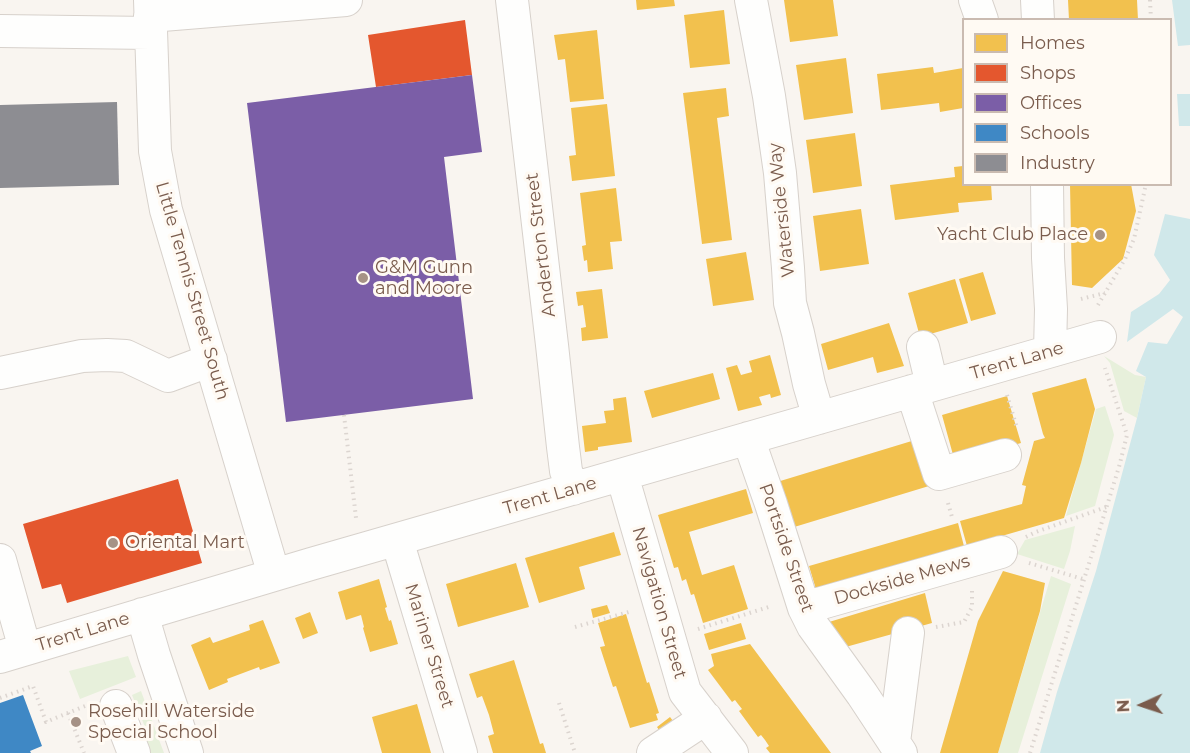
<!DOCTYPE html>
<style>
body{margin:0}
#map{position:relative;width:1190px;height:753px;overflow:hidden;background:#f9f5f0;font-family:Montserrat,sans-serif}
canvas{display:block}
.legend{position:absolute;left:962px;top:18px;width:210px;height:168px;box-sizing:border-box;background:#fffaf3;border:2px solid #cabbb1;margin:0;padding:8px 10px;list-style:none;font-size:18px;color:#7a5c4d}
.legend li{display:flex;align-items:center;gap:12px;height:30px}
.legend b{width:30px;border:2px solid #cabbb1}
.north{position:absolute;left:1112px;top:675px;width:60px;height:60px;-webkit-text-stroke:4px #fffaf3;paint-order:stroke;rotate:267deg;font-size:16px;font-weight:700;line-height:24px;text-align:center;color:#7a5c4d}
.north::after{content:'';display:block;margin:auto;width:21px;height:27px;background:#7a5c4d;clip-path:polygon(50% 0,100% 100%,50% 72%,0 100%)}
</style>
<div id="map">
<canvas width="1190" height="753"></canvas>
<ul class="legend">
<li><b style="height:16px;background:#f2c14e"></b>Homes</li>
<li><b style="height:16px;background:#e4572e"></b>Shops</li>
<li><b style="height:16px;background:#7b5ea7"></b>Offices</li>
<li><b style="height:16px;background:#3f88c5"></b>Schools</li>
<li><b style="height:16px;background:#8d8d92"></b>Industry</li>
</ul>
<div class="north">N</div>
</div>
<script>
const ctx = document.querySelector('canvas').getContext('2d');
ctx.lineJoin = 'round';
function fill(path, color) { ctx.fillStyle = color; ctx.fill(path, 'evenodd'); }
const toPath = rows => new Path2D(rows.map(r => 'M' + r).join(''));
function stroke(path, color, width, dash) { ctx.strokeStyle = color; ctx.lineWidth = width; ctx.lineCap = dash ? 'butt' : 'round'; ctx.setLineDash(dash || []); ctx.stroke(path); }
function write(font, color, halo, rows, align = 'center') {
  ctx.font = font + ' Montserrat,sans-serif'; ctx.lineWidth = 6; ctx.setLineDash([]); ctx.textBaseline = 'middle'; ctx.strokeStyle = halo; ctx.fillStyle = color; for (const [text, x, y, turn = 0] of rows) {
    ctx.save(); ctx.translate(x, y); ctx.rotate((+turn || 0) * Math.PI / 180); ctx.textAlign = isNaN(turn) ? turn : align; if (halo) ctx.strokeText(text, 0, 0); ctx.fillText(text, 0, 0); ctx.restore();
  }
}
fill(toPath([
 [1104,356,1135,375,1146,377,1137,418,1124,411,1110,363],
 [1105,406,1113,431,1114,435,1095,506,1066,516,1096,409],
 [1075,526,1070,551,1064,569,1017,554,1025,540],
 [1051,576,1071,584,1018,753,998,753],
 [128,656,136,677,80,699,69,671],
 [141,691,164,753,145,753,142,746,145,727,132,695]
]), '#e7f0db');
fill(toPath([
 [1172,0,1190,0,1190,45,1178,46],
 [1177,94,1190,94,1190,126,1179,126],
 [1165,214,1190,219,1190,753,1040,753,1057,692,1096,571,1137,418,1146,377,1136,371,1148,342,1167,344,1183,317,1173,309,1127,342,1131,312,1159,294,1170,280,1154,255]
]), '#d0e8ea');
fill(toPath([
 [636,0,674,0,675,6,637,10],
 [784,0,833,0,838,36,790,42],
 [1068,0,1137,0,1138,20,1069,20],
 [724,10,730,64,690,68,684,15],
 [597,30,604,99,570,102,565,59,558,60,554,35],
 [846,58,853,113,804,120,796,65],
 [933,67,934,73,963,68,963,108,940,112,939,103,881,110,877,74],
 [726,88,729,116,717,118,732,240,702,244,683,93],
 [607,104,615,176,572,181,569,156,576,155,571,108],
 [855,133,862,186,813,193,806,140],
 [963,166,963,184,991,184,992,200,958,203,959,212,895,220,890,185,955,177,954,167],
 [1070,184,1131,184,1136,211,1123,259,1092,288,1072,285],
 [616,188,622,241,610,242,613,269,588,272,587,260,584,261,582,246,586,245,580,193],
 [861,209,869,264,820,271,813,216],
 [746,252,754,300,713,306,706,259],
 [983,272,996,314,971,321,959,279],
 [955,279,968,323,920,337,908,293],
 [602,289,608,338,582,341,581,328,586,327,583,305,578,306,576,292],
 [889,323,904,366,877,373,873,357,828,370,821,344],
 [770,355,781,395,771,398,770,394,759,397,762,405,738,411,726,368,737,365,741,375,752,372,749,361],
 [713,373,720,399,652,418,644,391],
 [1086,378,1095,409,1081,463,1064,518,967,546,960,521,1022,504,1026,486,1022,485,1034,441,1045,438,1043,434,1032,393],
 [1007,396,1021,443,955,462,942,415],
 [626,397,632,442,598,447,598,450,585,452,582,426,606,423,604,411,614,410,613,399],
 [915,440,929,486,791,528,777,482],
 [746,489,753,513,689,532,702,575,734,565,748,609,703,623,694,594,691,595,686,579,682,581,678,567,674,568,658,515],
 [958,523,966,554,818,596,809,566],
 [614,532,621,555,579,567,585,589,539,603,525,558],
 [516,563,529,607,458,627,446,584],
 [1003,571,1045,583,1040,611,998,753,940,753,978,621],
 [379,579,387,607,385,608,389,621,391,620,398,644,370,652,363,628,364,627,361,615,346,620,338,592],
 [925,593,932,623,842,648,829,622],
 [607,605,610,613,593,618,591,609],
 [310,612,318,633,303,639,295,618],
 [626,614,647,683,649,682,659,713,656,714,658,720,630,728,616,686,613,687,600,647,605,646,598,623],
 [263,620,280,663,260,670,259,667,227,679,228,682,209,690,191,645,210,637,213,643,250,630,249,625],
 [741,623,746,639,709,650,704,634],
 [750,644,788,695,831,753,770,753,766,748,769,746,765,740,761,735,758,737,739,711,742,709,738,704,735,700,732,702,708,670,714,666,711,654],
 [514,660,540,744,543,743,546,753,493,753,488,736,494,734,489,715,482,696,477,698,469,674],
 [417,704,431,753,382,753,372,717],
 [670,717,677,726,663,736,657,727]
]), '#f2c14e');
fill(toPath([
 [465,20,472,75,376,87,368,35],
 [178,479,202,563,67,603,61,584,42,589,23,524]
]), '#e4572e');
fill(toPath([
 [472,75,482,152,444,157,473,399,286,422,247,103]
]), '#7b5ea7');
fill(toPath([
 [23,695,42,746,30,751,31,753,0,753,0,703]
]), '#3f88c5');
fill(toPath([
 [117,102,119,185,0,188,0,105]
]), '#8d8d92');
const minor = toPath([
 [150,0,155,151,166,210,274,575],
 [512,0,552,345,563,447,566,471,573,489],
 [751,0,769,96,780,173,788,268,790,303,798,333,809,384,819,418],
 [975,0,982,20],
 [1037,0,1038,20],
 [150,16,346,0],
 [0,31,150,33],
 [1047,184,1048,258,1051,309,1050,351],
 [923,347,932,385],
 [0,373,82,356,107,355,126,356,168,376,211,360],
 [912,391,939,474,1005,455],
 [748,438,771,504,804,608,813,626,862,694,901,753],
 [622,475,685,692,732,753],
 [397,540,461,753],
 [0,560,25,649],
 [804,608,1001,552],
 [142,614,154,655,187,753],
 [0,657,311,564,1100,337],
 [116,706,134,753],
 [894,742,908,633],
 [653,753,706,718]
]);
stroke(minor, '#d7d1cb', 34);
stroke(toPath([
 [1150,0,1151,20],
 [1081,299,1105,293],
 [1098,305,1125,259,1134,239,1146,184],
 [1007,395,1017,428],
 [344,415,356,518],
 [948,503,952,517],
 [1026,537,1036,532,1106,507],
 [1029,563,1083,579],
 [575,627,629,612],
 [936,627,964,622,972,607,972,591],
 [698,629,772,606],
 [0,698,33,686,46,722,85,706],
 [559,703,575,753],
 [68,713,84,753],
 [1030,753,1119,467,1127,435,1105,368]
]), '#dcd5d0', 4, [1.5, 4.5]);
stroke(minor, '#fefefd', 32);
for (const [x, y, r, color] of [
 [1100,235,6,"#a69286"],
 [363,278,6,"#a69286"],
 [113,543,6,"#a69286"],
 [76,722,6,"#a69286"]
]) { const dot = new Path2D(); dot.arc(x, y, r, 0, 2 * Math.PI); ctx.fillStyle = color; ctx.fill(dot); stroke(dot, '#fffaf3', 2); }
write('18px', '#7a5c4d', '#fffaf3', [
 ["Waterside Way",782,210,-96],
 ["Anderton Street",541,245,-97],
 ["Little Tennis Street South",192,291,74],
 ["Trent Lane",1017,361,-16],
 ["Trent Lane",550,496,-16],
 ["Portside Street",786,548,71],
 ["Dockside Mews",902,580,-16],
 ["Navigation Street",659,603,74],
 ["Trent Lane",83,632,-17],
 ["Mariner Street",429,646,73]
]);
write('18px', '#7a5c4d', '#fffaf3', [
 ["Yacht Club Place",1088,235,"right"],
 ["G&M Gunn",375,268],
 ["and Moore",375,289],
 ["Oriental Mart",125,543],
 ["Rosehill Waterside",88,712],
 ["Special School",88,733]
], 'left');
</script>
